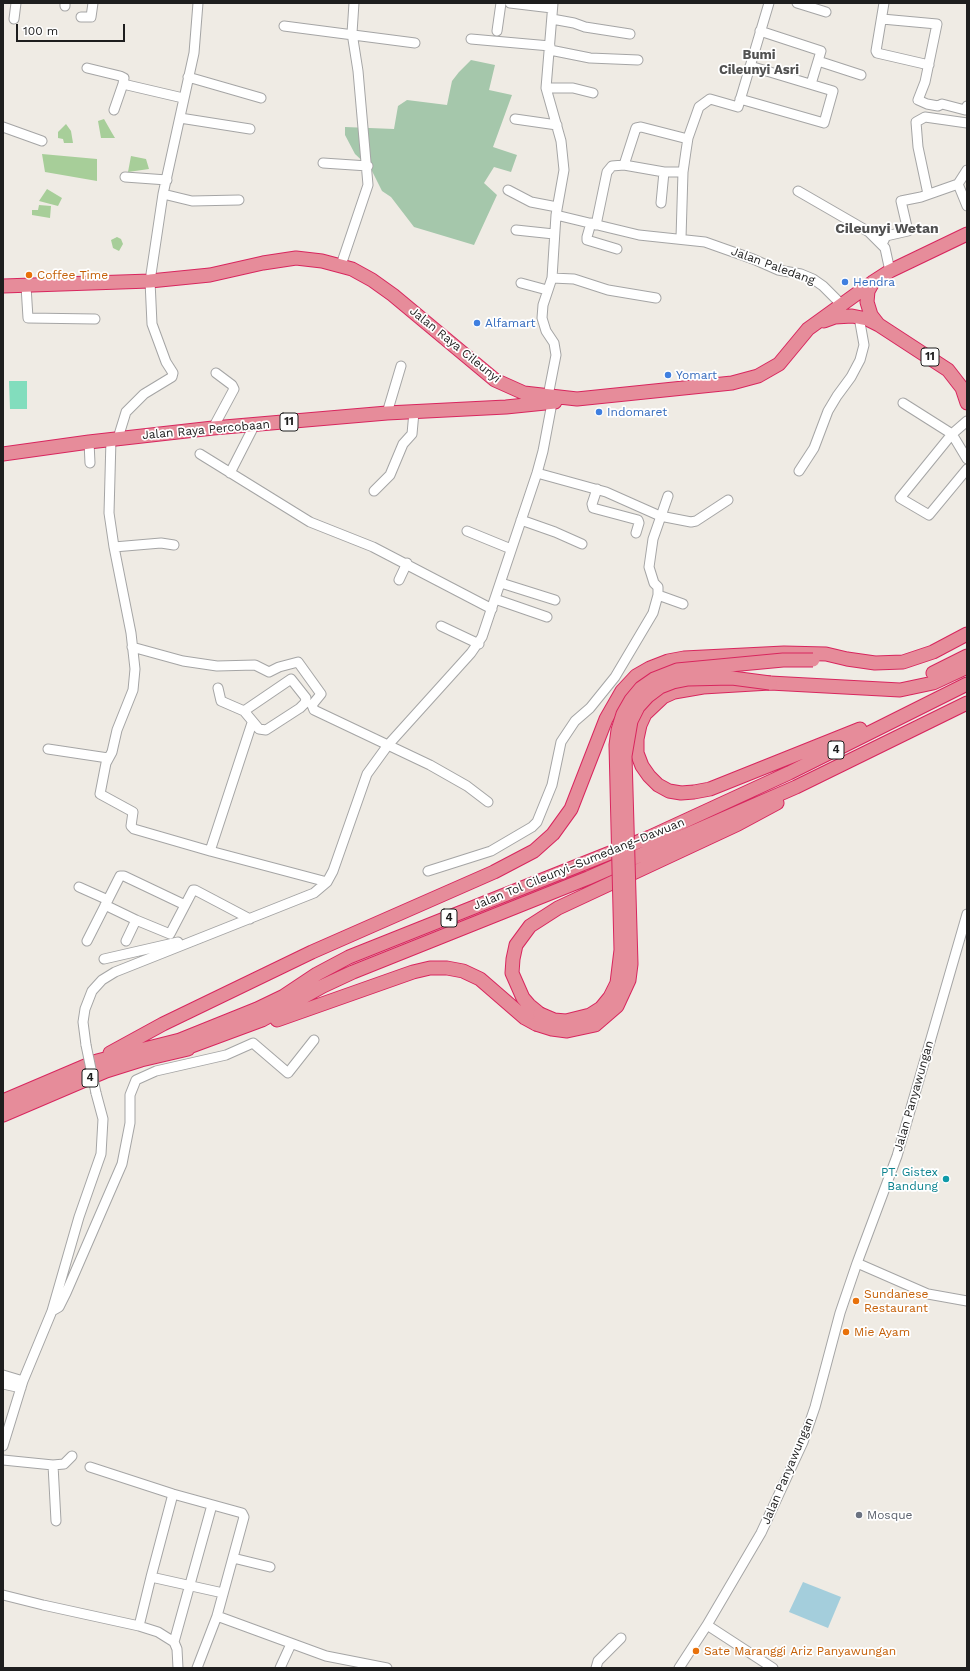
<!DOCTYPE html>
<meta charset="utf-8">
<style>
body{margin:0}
#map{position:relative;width:970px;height:1671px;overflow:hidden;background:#efebe4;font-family:"Work Sans",sans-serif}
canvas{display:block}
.frame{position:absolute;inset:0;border:4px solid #1e1e1e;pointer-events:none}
.scale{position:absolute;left:16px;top:24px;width:109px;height:18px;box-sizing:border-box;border:2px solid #1e1e1e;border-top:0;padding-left:5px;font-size:12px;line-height:14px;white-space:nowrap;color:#1e1e1e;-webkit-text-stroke:3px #fff;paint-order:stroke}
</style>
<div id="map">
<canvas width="970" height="1671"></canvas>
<div class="frame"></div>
<div class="scale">100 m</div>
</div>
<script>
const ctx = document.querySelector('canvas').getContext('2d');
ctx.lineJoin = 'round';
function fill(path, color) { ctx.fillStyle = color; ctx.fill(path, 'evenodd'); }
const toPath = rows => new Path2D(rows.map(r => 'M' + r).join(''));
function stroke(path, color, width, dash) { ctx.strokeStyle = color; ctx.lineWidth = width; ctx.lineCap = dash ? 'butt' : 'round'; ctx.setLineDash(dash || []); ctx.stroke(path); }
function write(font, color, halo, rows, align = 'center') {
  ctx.font = font + ' "Work Sans",sans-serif'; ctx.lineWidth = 3.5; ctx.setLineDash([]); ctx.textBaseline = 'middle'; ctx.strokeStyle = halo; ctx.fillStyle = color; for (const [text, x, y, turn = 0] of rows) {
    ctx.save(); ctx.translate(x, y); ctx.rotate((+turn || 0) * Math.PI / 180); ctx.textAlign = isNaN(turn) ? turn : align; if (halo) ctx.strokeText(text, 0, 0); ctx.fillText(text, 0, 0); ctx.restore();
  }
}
fill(toPath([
 [104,119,112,133,115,138,101,138,98,121],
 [66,124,71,131,73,143,64,143,63,139,58,138,58,132],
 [42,154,97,159,97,181,45,172],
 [131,156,146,159,149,169,128,172],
 [47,189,62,198,58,206,39,201],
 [39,205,51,206,50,218,32,215,32,210,38,210],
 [117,237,121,239,123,244,119,251,113,248,111,240]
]), '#a7ce99');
fill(toPath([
 [471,60,495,65,489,90,512,95,493,147,517,155,511,172,494,167,484,183,497,195,474,245,414,227,391,197,382,191,371,169,355,154,345,135,345,127,394,129,398,106,407,100,447,105,452,81,459,72]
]), '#a5c7ab');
fill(toPath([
 [9,381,27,381,27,409,10,409]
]), '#82ddbd');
fill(toPath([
 [803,1582,841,1597,828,1628,789,1612]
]), '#a4cedc');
const minor = toPath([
 [510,3,552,8],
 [797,3,826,12],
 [884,3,876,51,877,53,929,65],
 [65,6,65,3],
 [81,17,91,17,93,3],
 [14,19,16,3],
 [552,19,574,23,585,27,630,34],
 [882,19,937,24,925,82,918,100,927,104,938,106,942,104,965,110,967,106],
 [284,26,415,43],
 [497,31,501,3],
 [760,31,821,51,818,61,861,75],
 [471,39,550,46],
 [550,50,590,58,638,60],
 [87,68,120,76,124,78,123,84,183,98],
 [188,77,261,98],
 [811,84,818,61],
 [546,88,573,88,593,93],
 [740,99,824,123,833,91,750,66],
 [114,110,123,84],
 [180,118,250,129],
 [515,119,557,125],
 [3,127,42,141],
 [323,163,368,166],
 [624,165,664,172,683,172],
 [967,170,958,184,967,206],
 [125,177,167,180],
 [508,190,531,202,557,207],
 [798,191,869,232,885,248,890,271],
 [163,194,192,201,239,200],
 [928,194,918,147,916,122,925,117,967,123],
 [661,203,664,172],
 [556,215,639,235,705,242,753,259,778,270,801,274,813,279,823,286,841,304],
 [591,223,587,237,587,240,617,249],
 [596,225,607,172,612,166,624,165,636,128,641,127,684,138],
 [516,230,554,234],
 [681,238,683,172,686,151,688,138,699,107,710,99,738,107,769,3],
 [882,244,886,236,908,231,901,201,921,197,958,184],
 [341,265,368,185,358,71,352,33,354,3],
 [552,278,574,279,608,290,656,298],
 [521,283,547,290],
 [26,286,28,318,95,319],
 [548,396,556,355,554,343,546,331,542,318,543,305,552,278,556,215,564,170,561,141,546,88,553,3],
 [903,403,952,434,967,459],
 [387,413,401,366],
 [967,421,952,434,900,498,929,515,967,469],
 [213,428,234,389,232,385,216,373],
 [118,438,126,412,144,394,172,377,173,373,166,362,152,324,150,281,163,194,194,53,198,3],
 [111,439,109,513,114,547,161,543,174,545],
 [89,442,90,463],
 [200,454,310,522,373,547,492,609],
 [799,471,814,448,828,411,837,396,851,377,860,360,864,345,859,317],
 [230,473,254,426],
 [537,473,606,492,660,516,691,522,696,521,728,500],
 [597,489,592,504,593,508,638,520,639,523,636,533],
 [374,491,390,475,403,444,412,434,414,412],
 [668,496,653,539,649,567,654,583,658,587,658,595,683,604],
 [521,520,555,532,582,544],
 [467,531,511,549],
 [114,547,131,633,135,669,133,690,117,730,112,752,106,763,100,794,133,812,131,826,134,829,210,851,327,882],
 [399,580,407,563],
 [501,583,555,600],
 [495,599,547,617],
 [441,626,479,644],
 [132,647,183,661,217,666,255,665,269,672,279,667,298,662,321,694,312,705,314,710,430,765,467,786,488,802],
 [291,679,306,698,305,703,300,708,266,730,259,729,244,711,291,679],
 [218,688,221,701,244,711],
 [48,749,108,758],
 [210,851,252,723],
 [428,871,491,851,532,827,537,822,552,785,561,742,575,721,590,708,615,677,653,613,658,595],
 [79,887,108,900],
 [105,905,136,920,170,934,193,890,195,890,250,919],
 [87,941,120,876,124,876,185,905],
 [126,941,136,920],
 [104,959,178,942],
 [86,1045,83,1022,85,1009,92,991,102,980,115,972,314,893,327,882,333,871,367,774,388,745,471,653,482,637,537,473,543,451,552,403],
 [857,1263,928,1294,967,1301],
 [52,1311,59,1307,66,1293,122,1164,130,1123,130,1095,136,1080,156,1071,226,1055,253,1043,288,1073,314,1040],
 [3,1375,23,1381],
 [3,1384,21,1388],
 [3,1446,23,1381,52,1311,79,1217,101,1154,103,1119,96,1093],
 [3,1460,53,1465,64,1464,72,1456],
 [53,1465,56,1521],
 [90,1467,173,1494,242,1513,244,1517,217,1616],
 [233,1558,270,1567],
 [151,1577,173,1494],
 [3,1595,43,1605,139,1626,158,1632,174,1642,177,1649,178,1668],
 [707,1625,773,1668],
 [139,1626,151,1577,223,1593],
 [174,1642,212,1505],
 [197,1668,217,1616,326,1656,387,1668],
 [280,1668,291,1644],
 [596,1668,598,1661,621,1638],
 [679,1668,707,1625,761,1533,803,1442,815,1407,840,1313,857,1263,897,1156,967,914]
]);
const highway = toPath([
 [873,282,868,291,867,302,871,315,878,324],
 [3,286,150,281,210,275,263,263,296,258,322,261,352,269,372,280,393,295,495,380,524,393,577,399,732,383,758,376,779,364,808,329,873,282,890,271,967,234],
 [824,321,835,317,852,316,867,319,879,325,948,370,962,388,967,403],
 [3,454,89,442,213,428,387,413,506,407,555,402],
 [933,673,967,656],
 [860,729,710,789,694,792,681,793,669,791,658,785,649,776,642,766,637,753,637,739,640,725,645,714,663,697,674,692,703,687,770,683,900,690,933,683,967,667],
 [540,1014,529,1005,523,998,512,973,513,959,516,945,530,926,558,908,738,824,777,803],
 [277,1020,413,972,430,968,447,968,463,971,480,979,525,1018,536,1024],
 [181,1050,262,1020,323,986,353,972,588,878,796,787,967,703],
 [110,1053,163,1024,312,952,494,872,534,851,553,834,571,809,606,719,622,691,636,676,650,668,668,661,684,658,784,653,826,654,847,659,875,663,903,662,933,652,967,634],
 [3,1101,97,1061,180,1040,257,1009,284,996,317,974,349,957,650,837,789,773,967,684],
 [3,1115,106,1071,141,1060,188,1049]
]);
stroke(minor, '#a5a5a5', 11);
stroke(highway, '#d8265e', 15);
stroke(minor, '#fff', 9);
stroke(highway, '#e68c9a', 13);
const minorBridge = toPath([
 [86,1045,96,1093]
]);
const highwayBridge = toPath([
 [540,1014,554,1020,566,1021,590,1015,601,1008,610,997,617,983,621,950,616,745,618,730,623,714,631,700,641,688,654,679,677,670,783,660,813,660],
 [536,1024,552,1029,567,1031,595,1025,617,1006,629,980,631,964,625,756,631,721,638,707,648,696,660,687,673,682,688,679,732,678,770,683]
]);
stroke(minorBridge, '#a5a5a5', 11, []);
stroke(highwayBridge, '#d8265e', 15, []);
stroke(minorBridge, '#fff', 9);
stroke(highwayBridge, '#e68c9a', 13);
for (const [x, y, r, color] of [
 [29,275,4,"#e8710a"],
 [845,282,4,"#3f7fe0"],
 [477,323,4,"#3f7fe0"],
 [668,375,4,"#3f7fe0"],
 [599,412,4,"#3f7fe0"],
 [946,1179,4,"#0f9aa8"],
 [856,1301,4,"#e8710a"],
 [846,1332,4,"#e8710a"],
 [859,1515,4,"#6b7280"],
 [696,1651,4,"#e8710a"]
]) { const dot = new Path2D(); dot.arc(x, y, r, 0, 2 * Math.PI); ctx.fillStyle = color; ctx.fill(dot); stroke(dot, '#fff', 1.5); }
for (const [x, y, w] of [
 [930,357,18],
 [289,422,18],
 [836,750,16],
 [449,918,16],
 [90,1078,16]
]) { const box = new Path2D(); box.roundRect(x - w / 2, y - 9, w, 18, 3); ctx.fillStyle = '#fff'; ctx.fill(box); stroke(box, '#1e1e1e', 1); }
write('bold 11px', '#1e1e1e', null, [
 ["11",930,357],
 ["11",289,422],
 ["4",836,750],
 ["4",449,918],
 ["4",90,1078]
]);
write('12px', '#1e1e1e', '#fff', [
 ["Jalan Paledang",773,266,20],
 ["Jalan Raya Cileunyi",455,345,39],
 ["Jalan Raya Percobaan",206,430,-5],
 ["Jalan Tol Cileunyi–Sumedang–Dawuan",579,864,-22],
 ["Jalan Panyawungan",914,1096,-74],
 ["Jalan Panyawungan",788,1471,-67]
]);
write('12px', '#c56008', '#fff', [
 ["Coffee Time",37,275],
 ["Sundanese",864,1294],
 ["Restaurant",864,1308],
 ["Mie Ayam",854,1332],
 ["Sate Maranggi Ariz Panyawungan",704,1651]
], 'left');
write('12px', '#366cbe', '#fff', [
 ["Hendra",853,282],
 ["Alfamart",485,323],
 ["Yomart",676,375],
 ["Indomaret",607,412]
], 'left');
write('12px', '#0d838f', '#fff', [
 ["PT. Gistex",938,1172],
 ["Bandung",938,1186]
], 'right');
write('12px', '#5b616d', '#fff', [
 ["Mosque",867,1515]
], 'left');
write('bold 13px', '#515151', '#fff', [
 ["Bumi",759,55],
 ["Cileunyi Asri",759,70]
]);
write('bold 14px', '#515151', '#fff', [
 ["Cileunyi Wetan",887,229]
]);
</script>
